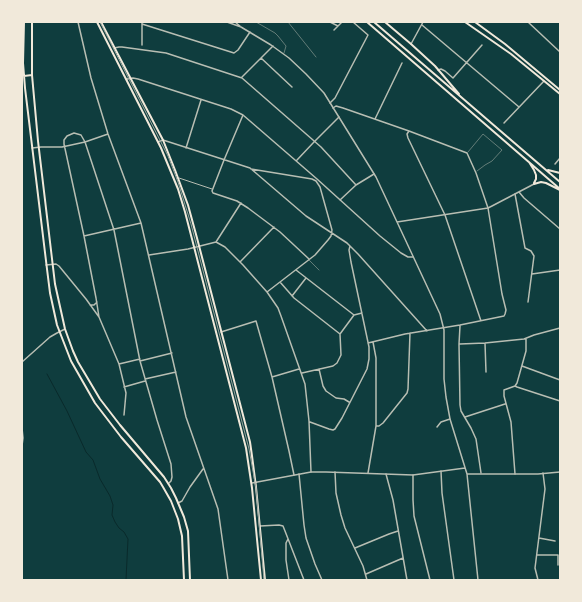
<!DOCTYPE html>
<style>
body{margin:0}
#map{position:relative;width:582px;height:602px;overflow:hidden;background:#0f3d3e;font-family:"DejaVu Sans",sans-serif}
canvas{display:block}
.frame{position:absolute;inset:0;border:23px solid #f1e9da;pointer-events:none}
</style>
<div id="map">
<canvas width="582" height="602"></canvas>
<div class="frame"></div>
</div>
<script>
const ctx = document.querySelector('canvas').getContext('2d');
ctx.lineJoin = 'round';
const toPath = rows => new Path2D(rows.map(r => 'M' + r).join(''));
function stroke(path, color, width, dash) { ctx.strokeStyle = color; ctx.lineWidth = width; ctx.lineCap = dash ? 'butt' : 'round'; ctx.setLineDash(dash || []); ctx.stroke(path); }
stroke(toPath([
 [47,374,67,411,86,452,93,460,100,479,110,496,113,505,112,515,115,522,119,528,124,532,128,539,126,580]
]), '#0a2a2b', 1);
stroke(toPath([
 [256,22,275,33,278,36,286,46,284,53],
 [288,22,316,57],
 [468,152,483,134,502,150,492,161,485,165,477,171],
 [309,260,319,270]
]), '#b8beb3', 0.5);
stroke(toPath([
 [179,178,212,189]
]), '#b8beb3', 1);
stroke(toPath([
 [78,22,91,78,108,134,141,223,186,417,218,509,228,580],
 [142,22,142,45],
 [330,22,338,26],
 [528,22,560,52],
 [142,24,234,53,238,50,250,32],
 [422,25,519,107],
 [334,30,342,22],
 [411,44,423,22],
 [114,48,119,47,122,47,166,53,242,78,321,147,356,185],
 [261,58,292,87],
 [438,70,441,69,445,71,453,78,482,45],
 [242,77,273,46],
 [127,79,133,78,138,79,231,109,243,115,317,179,380,236,401,253,408,257,413,257],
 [330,103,335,98,368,35,353,22],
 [333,108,336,106,343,108,409,131,467,153,476,173,488,208,502,294,506,310,505,314,504,316,460,325,405,334,368,343],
 [243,115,224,160,212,191,213,193,237,201,248,208,280,232,309,259],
 [375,119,402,63],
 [504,123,544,81],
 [560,124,560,126],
 [409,131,407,134,408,138,445,215,481,321],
 [158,142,163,140,250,168,306,216,347,243,358,254,427,331],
 [32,148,41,147,62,147,85,142,108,134],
 [186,148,201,100],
 [297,160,314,142,339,117],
 [555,164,560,158],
 [251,169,312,179,316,181,320,187,332,230,331,236,328,240,315,255,267,292],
 [515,194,525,248,531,251,534,256,528,302],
 [340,200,356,185,374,174],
 [84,236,141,223],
 [216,242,241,203],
 [149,255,188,249,216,242,225,247,243,265,267,292,278,308,281,316,305,384,309,421,311,472],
 [240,262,274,227],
 [46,265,56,264,59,266,86,299,99,317,119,364,126,393,124,415],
 [296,270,354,315],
 [532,274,560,270],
 [280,282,294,298,340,334],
 [292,296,306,278],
 [90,305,94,305,97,302],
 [354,315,362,313],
 [99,317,96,298,84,236,64,144,64,140,67,136,74,133,81,135,85,142,114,230,140,361,157,420,171,464,172,477,171,481,169,483],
 [460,326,459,344,460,405,461,411,471,428,476,439,481,473],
 [221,332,256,321,272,377,289,451,294,475],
 [485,343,486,372],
 [460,344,485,343,524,339,534,335,560,328],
 [140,361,172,353],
 [119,364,140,359],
 [522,366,560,380],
 [319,369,323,386,326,391,336,398,344,399,349,402],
 [302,373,333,366,337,363,341,355,340,334,354,315],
 [272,377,299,369],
 [145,379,176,372],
 [515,386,517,383,526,351,526,339],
 [124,387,145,381],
 [465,417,505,404],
 [310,422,329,429,333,430,335,429,342,418,367,369,369,359,369,347,351,262,349,250,350,246],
 [376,426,379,426,383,423,407,393,408,389,410,333],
 [437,427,441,422,450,419],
 [441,471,442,493,454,580],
 [335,472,336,493,341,515,345,528,363,566,367,580],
 [368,473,376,426,376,358,373,342],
 [299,474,304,525,306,538,315,564,322,580],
 [386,474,393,500,407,580],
 [515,474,511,422,504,396,504,390,515,386,517,387,560,401],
 [413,475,413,500,414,516,430,580],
 [178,503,182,501,190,487,203,469],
 [260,526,279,525,283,526,285,531,304,580],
 [539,538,555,541],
 [288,539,286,543,286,560,289,580],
 [355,548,389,534,398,531],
 [537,555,558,555,558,565],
 [366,574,403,558],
 [538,580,535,568,545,489,543,473]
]), '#b8beb3', 1.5);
stroke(toPath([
 [227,22,241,27,271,45,289,58,306,74,324,93,376,177,440,314,444,330,444,379,446,397,450,419,467,474,478,580],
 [235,22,240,26],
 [519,192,524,198,560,229],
 [397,222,488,208,492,206,534,184],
 [22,362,50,337,57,333,65,329],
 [22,428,23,438,22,446],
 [467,474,538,474,560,472],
 [252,483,311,472,326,472,413,475,465,468]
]), '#b8beb3', 1.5);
stroke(toPath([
 [24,22,23,63,25,88,47,269,50,293,57,325,71,361,95,403,121,437,160,482,163,487,171,501,178,519,182,536,184,580],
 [32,22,32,75,38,141,55,284,65,329,73,351,78,362,100,399,120,425,164,477,171,488,176,498,184,517,188,531,190,580],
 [97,22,161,148,178,189,185,212,246,448,252,488,261,580],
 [101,22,163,140,175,170,188,205,197,238,250,442,252,456,256,487,265,580],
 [465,22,511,54,560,94],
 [475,22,505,44,560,90],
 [24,76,32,75]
]), '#f1e9da', 2);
stroke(toPath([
 [367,22,560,189],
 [374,22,504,134,560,182],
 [385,22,411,44,435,66,459,94],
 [529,162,534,170,536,175,536,179,534,183],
 [548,170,560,173],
 [534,184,541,182,546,183,560,190]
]), '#f1e9da', 2);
stroke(toPath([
 [100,22,168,156,178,182,191,224,249,449,256,488,264,580]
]), '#97a49c', 1);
</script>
